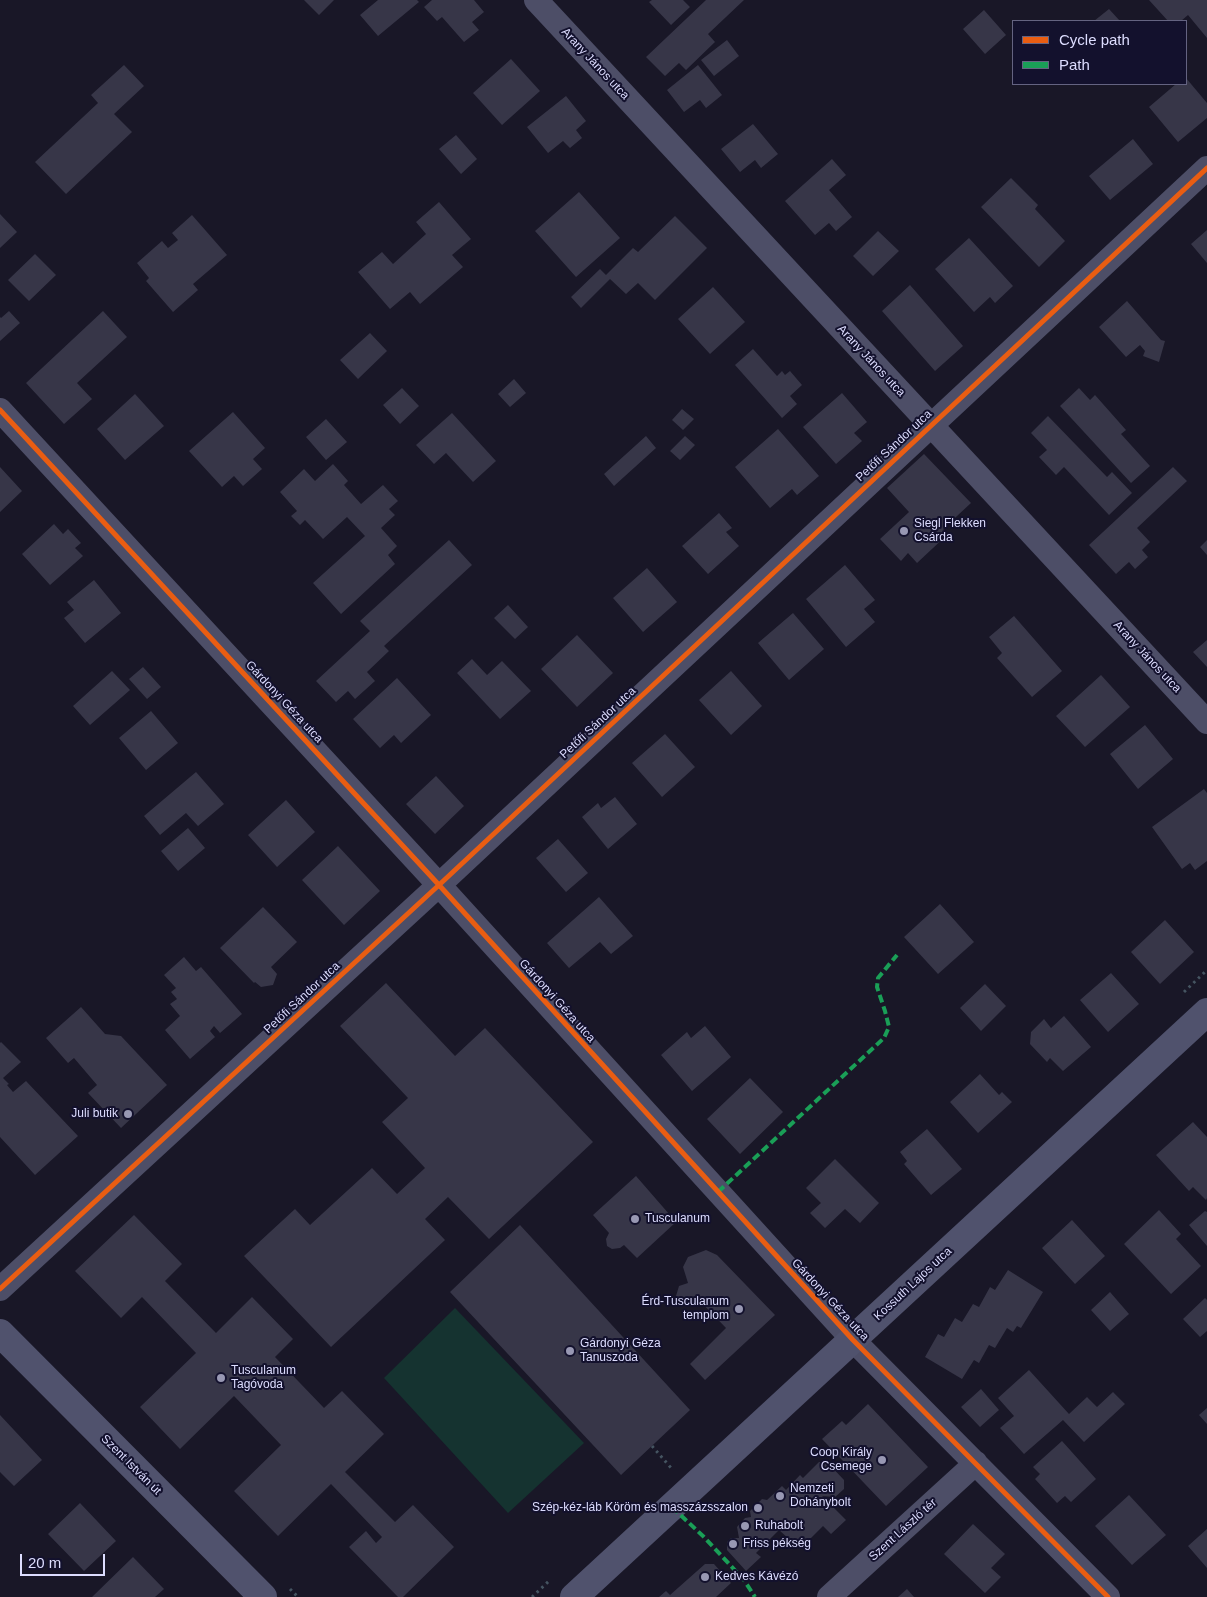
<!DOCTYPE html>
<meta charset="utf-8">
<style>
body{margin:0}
#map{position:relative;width:1207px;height:1597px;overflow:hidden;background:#191727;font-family:Arial,sans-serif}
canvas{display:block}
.legend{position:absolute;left:1012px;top:20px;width:175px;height:65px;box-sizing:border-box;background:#13112d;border:1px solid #646381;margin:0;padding:6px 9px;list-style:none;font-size:15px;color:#ddf}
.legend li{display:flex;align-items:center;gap:10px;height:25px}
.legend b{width:25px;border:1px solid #646381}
.scale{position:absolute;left:20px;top:1554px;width:85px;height:22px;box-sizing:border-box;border:2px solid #ddf;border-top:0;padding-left:6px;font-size:15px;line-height:18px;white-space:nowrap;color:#ddf;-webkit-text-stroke:4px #13112d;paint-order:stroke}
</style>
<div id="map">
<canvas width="1207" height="1597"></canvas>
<ul class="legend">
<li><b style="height:6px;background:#e95d12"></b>Cycle path</li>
<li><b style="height:6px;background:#1a9f57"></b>Path</li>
</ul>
<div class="scale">20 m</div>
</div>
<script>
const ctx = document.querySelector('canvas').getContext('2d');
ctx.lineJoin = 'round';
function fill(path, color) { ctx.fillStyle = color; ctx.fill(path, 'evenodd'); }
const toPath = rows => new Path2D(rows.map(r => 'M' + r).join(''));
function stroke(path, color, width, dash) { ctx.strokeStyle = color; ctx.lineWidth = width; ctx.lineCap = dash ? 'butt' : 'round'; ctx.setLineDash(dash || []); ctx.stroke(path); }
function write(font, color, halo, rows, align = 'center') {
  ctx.font = font + ' Arial,sans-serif'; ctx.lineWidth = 4; ctx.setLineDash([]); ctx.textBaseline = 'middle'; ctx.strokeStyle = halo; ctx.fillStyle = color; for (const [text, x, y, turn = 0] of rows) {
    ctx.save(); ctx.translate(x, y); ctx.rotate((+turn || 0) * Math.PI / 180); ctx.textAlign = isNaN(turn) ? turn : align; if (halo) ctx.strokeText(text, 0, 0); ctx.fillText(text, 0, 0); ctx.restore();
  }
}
fill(toPath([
 [455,1308,584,1443,508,1513,384,1378]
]), '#153330');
fill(toPath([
 [304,0,334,0,319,15],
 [378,0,417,0,419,2,378,36,360,15],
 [432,0,474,0,484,12,472,22,479,30,464,42,442,17,437,21,424,7],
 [652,0,683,0,690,7,671,25,649,2],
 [706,0,744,0,708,34,715,42,686,70,679,63,665,76,646,57],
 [1149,0,1207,0,1207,38,1188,15,1181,21,1168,21],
 [1109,9,1120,21,1094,21],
 [984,10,1006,35,985,54,963,29],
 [727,40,739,56,714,76,701,60],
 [511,59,540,91,502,125,473,93],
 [124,65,144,86,114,114,132,132,66,194,35,162,98,103,91,95],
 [698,65,722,95,706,108,700,100,684,112,667,90],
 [1186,78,1207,103,1207,118,1178,142,1149,107,1176,84,1186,84],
 [566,96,586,121,576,130,582,138,570,148,563,141,548,153,527,127],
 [753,124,778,154,761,168,755,160,740,172,721,149],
 [456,135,477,159,461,174,439,149],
 [1133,139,1153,164,1110,200,1089,176],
 [832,159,846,175,829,190,852,217,836,231,829,223,815,235,785,201],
 [1011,178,1038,205,1035,209,1065,241,1039,267,981,207],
 [579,192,620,238,576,277,535,231],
 [439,202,471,239,452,255,463,267,420,304,410,292,390,309,358,272,382,252,393,264,426,234,416,222],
 [0,214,17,232,0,248],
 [192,215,227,255,193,284,198,290,173,312,146,281,149,278,137,263,162,241,168,248,178,240,172,233],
 [675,216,707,248,655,300,638,283,626,294,610,279,581,308,571,297,600,269,606,275,633,248,638,252],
 [1207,230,1207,263,1191,244],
 [878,231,899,251,873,276,853,256],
 [969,238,1013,286,995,303,990,297,974,312,935,269],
 [35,254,56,275,29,301,8,280],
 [910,285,963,346,935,371,882,311],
 [713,287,745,322,710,354,678,319],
 [1127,301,1161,340,1165,341,1159,362,1143,356,1145,351,1140,345,1126,357,1099,327],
 [9,311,20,323,0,341,0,317,1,318],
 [103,311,127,337,77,383,92,399,64,424,26,383],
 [370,333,387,351,358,379,340,360],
 [753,349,777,376,782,371,785,375,790,371,802,385,790,396,797,404,782,418,735,365],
 [514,379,526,393,510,407,498,394],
 [402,388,419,406,400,424,383,405],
 [1079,388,1090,400,1095,395,1126,430,1121,434,1150,466,1131,483,1060,406],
 [842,393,867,422,854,433,862,441,836,464,803,427],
 [135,394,164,426,125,460,97,429],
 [682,409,694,419,683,430,672,420],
 [233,412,265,448,253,459,262,469,243,486,234,476,222,487,189,451],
 [452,413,496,461,473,482,446,453,434,464,416,445],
 [1048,416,1107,477,1112,472,1132,493,1109,515,1064,467,1056,475,1039,457,1047,450,1031,433],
 [326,419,347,442,326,460,306,437],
 [778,429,819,476,797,495,792,489,770,508,735,467],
 [646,436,656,448,614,486,604,474],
 [685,436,695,445,680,460,670,451],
 [924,454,971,503,943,529,948,534,917,563,908,553,901,561,880,539,909,512,887,488],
 [333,464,348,481,344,485,361,504,383,485,398,501,389,509,395,515,381,528,397,546,388,555,395,564,341,614,313,583,365,536,347,517,323,539,305,520,300,525,291,516,297,511,280,492,304,469,315,481],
 [0,467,22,491,0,512],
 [1173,467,1187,481,1137,528,1150,542,1142,550,1148,557,1135,569,1129,562,1116,574,1089,545],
 [719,513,732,528,726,532,739,546,708,574,682,546],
 [54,524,63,534,68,529,81,543,75,548,83,556,50,585,22,554],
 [449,540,472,565,384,646,389,651,367,672,375,681,355,699,348,691,336,702,316,681,370,631,360,621],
 [1207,540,1207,555,1200,547],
 [845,565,875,600,864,609,875,622,846,647,806,599],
 [647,568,677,602,643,632,613,598],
 [94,580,121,613,85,643,64,618,74,610,67,602],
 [508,605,528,627,515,639,494,618],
 [793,613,824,649,789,680,758,643],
 [1014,616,1062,671,1032,697,997,658,1002,653,989,637],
 [577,635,613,673,577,707,541,669],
 [1207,640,1207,667,1193,652],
 [472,659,487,675,502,661,531,691,500,719,457,673],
 [143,667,161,687,147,699,129,679],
 [112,671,130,690,90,725,73,706],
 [731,671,762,706,731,735,699,700],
 [1101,675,1130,707,1085,747,1056,716],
 [397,678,431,715,401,743,394,735,380,748,353,719],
 [151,711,178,743,146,770,119,738],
 [1145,725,1173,759,1138,789,1110,754],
 [665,734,695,767,662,797,632,763],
 [196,772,224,804,198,826,186,813,160,835,144,816],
 [436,776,464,806,435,834,406,804],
 [1204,789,1207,793,1207,861,1195,870,1190,863,1182,869,1152,827],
 [615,797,637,824,608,849,582,817,598,803,601,808],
 [286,800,315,832,277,867,248,835],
 [188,828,205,848,178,871,161,851],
 [558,839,588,873,566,892,536,858],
 [338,846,380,891,344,925,302,880],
 [599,897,633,936,611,954,600,942,569,968,547,943],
 [940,904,974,942,938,974,904,937],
 [263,907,297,942,271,967,277,974,273,985,261,987,255,982,254,983,220,948],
 [1165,920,1194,952,1160,984,1131,952],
 [184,957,196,971,201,967,242,1014,220,1033,214,1026,210,1031,215,1037,190,1059,165,1030,180,1016,170,1004,177,999,171,992,176,988,164,975],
 [1111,973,1139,1004,1108,1032,1080,1000],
 [386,983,455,1056,485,1028,593,1142,489,1239,448,1197,425,1219,445,1240,331,1347,244,1256,295,1209,310,1225,372,1168,397,1194,425,1168,382,1122,408,1098,340,1026],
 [985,984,1006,1006,981,1031,960,1008],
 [81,1007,105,1034,121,1036,167,1085,121,1128,88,1093,97,1085,74,1058,68,1063,46,1038],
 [1064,1016,1091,1047,1063,1071,1050,1058,1047,1062,1030,1044,1031,1032,1044,1019,1051,1028],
 [705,1026,731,1057,692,1091,661,1055,687,1032,691,1038],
 [1,1042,21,1062,3,1078,9,1084,7,1085,13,1092,26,1081,78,1136,35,1175,0,1137,0,1043],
 [980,1074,999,1095,1002,1092,1012,1102,978,1133,950,1102],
 [750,1078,783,1112,740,1154,707,1119],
 [1193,1122,1207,1137,1207,1198,1206,1200,1193,1187,1189,1191,1156,1155],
 [927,1129,962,1169,931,1195,904,1164,907,1161,900,1152],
 [835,1159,879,1203,860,1223,845,1209,825,1228,810,1213,821,1203,806,1188],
 [636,1176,676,1222,637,1258,624,1245,620,1248,612,1249,607,1246,606,1239,609,1233,593,1215],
 [1159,1210,1181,1234,1176,1239,1201,1266,1171,1294,1124,1244],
 [1205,1211,1207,1212,1207,1246,1189,1225],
 [134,1215,182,1264,165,1281,216,1333,252,1297,293,1339,275,1357,324,1408,342,1391,384,1434,345,1472,395,1522,413,1505,454,1547,403,1597,398,1597,349,1547,366,1531,376,1543,382,1537,331,1484,278,1536,234,1491,281,1445,234,1396,180,1449,140,1407,196,1353,142,1297,121,1318,75,1271],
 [1072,1220,1105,1256,1075,1284,1042,1248],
 [520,1225,690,1410,621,1475,450,1292],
 [706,1250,717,1255,775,1315,705,1380,690,1364,726,1328,697,1298,688,1303,680,1302,676,1296,679,1286,688,1283,683,1267,688,1257],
 [1008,1270,1043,1292,1021,1328,1017,1326,1013,1332,1007,1328,995,1348,989,1345,979,1363,974,1360,962,1379,925,1357,938,1334,944,1337,955,1318,962,1322,973,1304,979,1307,990,1287,995,1290],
 [1110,1292,1129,1314,1110,1331,1091,1310],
 [1205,1298,1207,1300,1207,1331,1200,1337,1183,1319],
 [1029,1370,1069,1414,1087,1397,1097,1407,1113,1392,1125,1404,1084,1442,1063,1420,1024,1454,1000,1428,1014,1416,998,1398],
 [981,1389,999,1410,980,1427,961,1407],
 [868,1404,928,1467,886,1506,822,1439,842,1421,846,1425],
 [1207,1408,1207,1424,1199,1415],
 [0,1415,42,1460,14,1486,0,1472],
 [1062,1441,1096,1479,1071,1502,1065,1496,1057,1503,1035,1479,1040,1474,1033,1467],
 [819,1462,827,1462,844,1480,844,1489,835,1497,822,1496,846,1520,831,1534,823,1526,800,1549,779,1530,756,1553,761,1557,746,1571,727,1550,727,1542,731,1538,739,1538,737,1527,745,1518,751,1517,750,1511,762,1499,767,1500,782,1486,786,1490,800,1475,803,1478],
 [1129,1495,1166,1535,1132,1565,1095,1526],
 [80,1503,116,1541,84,1571,48,1534],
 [973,1524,1005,1554,991,1568,1001,1577,985,1593,944,1554],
 [1207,1529,1207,1568,1188,1546],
 [133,1557,164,1589,155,1597,92,1597],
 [705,1564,714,1564,731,1583,716,1597,659,1597,666,1591,670,1595],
 [907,1589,914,1597,898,1597]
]), '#373648');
stroke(toPath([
 [1184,992,1207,970],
 [652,1446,672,1469],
 [290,1589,298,1597],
 [532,1597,549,1581]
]), '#455461', 3, [2.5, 4]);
stroke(toPath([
 [536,0,1207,722],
 [0,410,439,885,853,1340,1108,1597],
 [0,1289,439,885,1207,168],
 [829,1597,976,1463]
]), '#4d4e67', 24);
stroke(toPath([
 [0,1333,263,1597],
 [574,1597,1207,1012]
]), '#50526d', 28);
stroke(toPath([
 [718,1192,884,1038,889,1027,885,1011,877,987,878,978,897,955],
 [672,1507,704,1537,744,1580,755,1597]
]), '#1a9f57', 4, [8, 4]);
stroke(toPath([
 [0,410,439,885,853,1340,1108,1597],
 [0,1289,439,885,1207,168]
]), '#e95d12', 5);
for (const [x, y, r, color] of [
 [904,531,5,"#9898b3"],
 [128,1114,5,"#9898b3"],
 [635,1219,5,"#9898b3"],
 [739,1309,5,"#9898b3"],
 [570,1351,5,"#9898b3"],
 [221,1378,5,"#9898b3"],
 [882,1460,5,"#9898b3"],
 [780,1496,5,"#9898b3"],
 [758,1508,5,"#9898b3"],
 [745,1526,5,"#9898b3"],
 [733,1544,5,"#9898b3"],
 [705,1577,5,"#9898b3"]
]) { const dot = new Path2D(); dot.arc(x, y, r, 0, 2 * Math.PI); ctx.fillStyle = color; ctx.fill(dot); stroke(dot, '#13112d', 2); }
write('12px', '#ddf', '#13112d', [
 ["Arany János utca",595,64,47],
 ["Arany János utca",871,361,47],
 ["Petőfi Sándor utca",894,446,-43],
 ["Arany János utca",1147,657,47],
 ["Gárdonyi Géza utca",284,702,47],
 ["Petőfi Sándor utca",598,723,-43],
 ["Petőfi Sándor utca",302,998,-43],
 ["Gárdonyi Géza utca",557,1001,48],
 ["Kossuth Lajos utca",913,1284,-43],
 ["Gárdonyi Géza utca",830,1300,47],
 ["Szent István út",131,1465,45],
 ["Szent László tér",903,1530,-42]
]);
write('12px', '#ddf', '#13112d', [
 ["Siegl Flekken",914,524],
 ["Csárda",914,538],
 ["Juli butik",118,1114,"right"],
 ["Tusculanum",645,1219],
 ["Érd-Tusculanum",729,1302,"right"],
 ["templom",729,1316,"right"],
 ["Gárdonyi Géza",580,1344],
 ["Tanuszoda",580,1358],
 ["Tusculanum",231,1371],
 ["Tagóvoda",231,1385],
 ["Coop Király",872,1453,"right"],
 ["Csemege",872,1467,"right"],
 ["Nemzeti",790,1489],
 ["Dohánybolt",790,1503],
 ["Szép-kéz-láb Köröm és masszázsszalon",748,1508,"right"],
 ["Ruhabolt",755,1526],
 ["Friss pékség",743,1544],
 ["Kedves Kávézó",715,1577]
], 'left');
</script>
